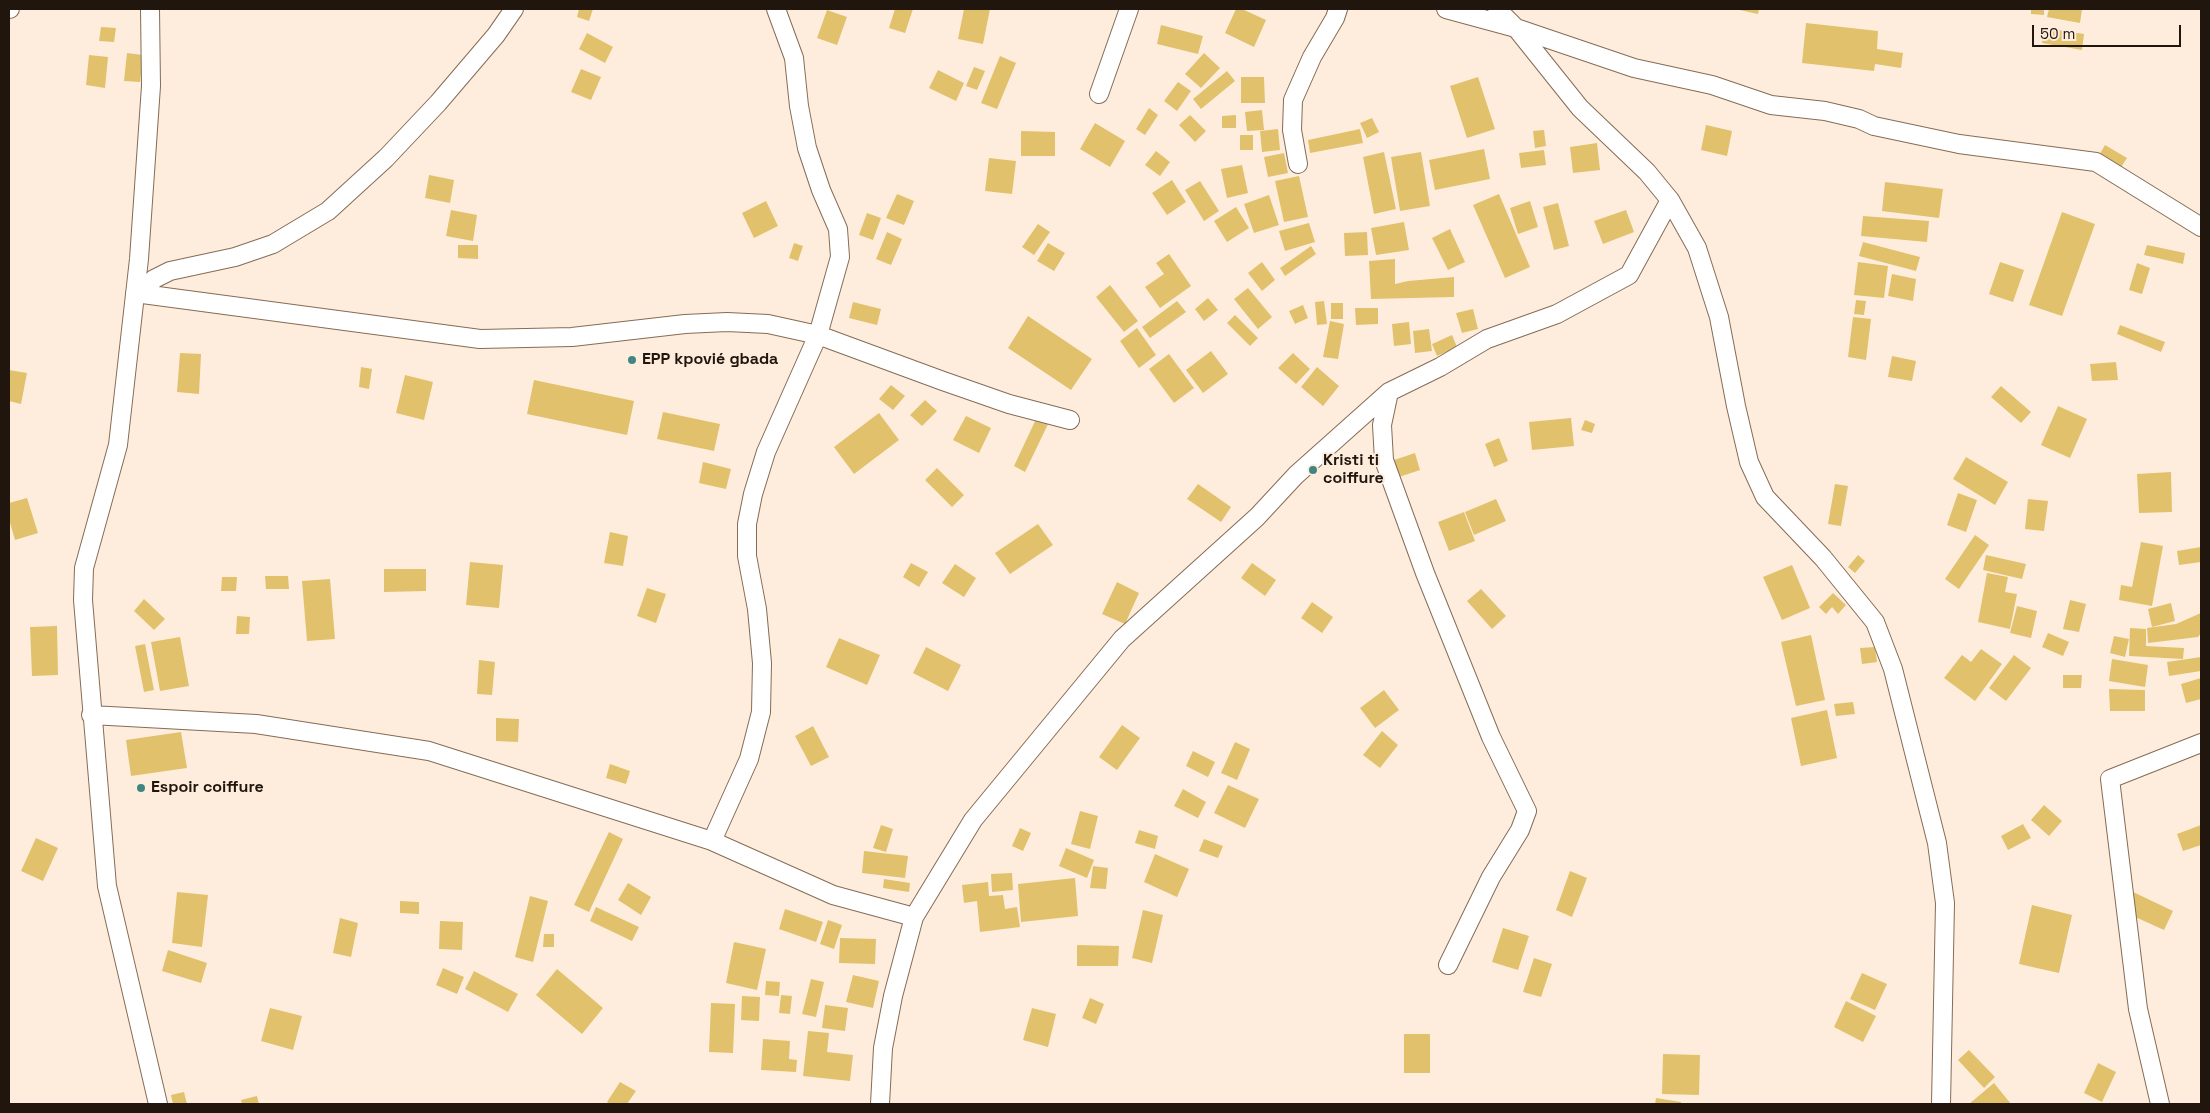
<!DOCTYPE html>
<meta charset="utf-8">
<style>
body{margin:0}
#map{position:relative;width:2210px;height:1113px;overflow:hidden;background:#feeddd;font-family:"Space Grotesk",sans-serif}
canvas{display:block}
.frame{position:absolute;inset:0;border:10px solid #20160d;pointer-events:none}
.scale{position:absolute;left:2032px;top:25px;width:149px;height:22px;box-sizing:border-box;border:2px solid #20160d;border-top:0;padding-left:6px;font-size:15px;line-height:18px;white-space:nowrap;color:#20160d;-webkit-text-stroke:4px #feeddd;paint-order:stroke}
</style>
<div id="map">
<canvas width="2210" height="1113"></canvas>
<div class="frame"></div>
<div class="scale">50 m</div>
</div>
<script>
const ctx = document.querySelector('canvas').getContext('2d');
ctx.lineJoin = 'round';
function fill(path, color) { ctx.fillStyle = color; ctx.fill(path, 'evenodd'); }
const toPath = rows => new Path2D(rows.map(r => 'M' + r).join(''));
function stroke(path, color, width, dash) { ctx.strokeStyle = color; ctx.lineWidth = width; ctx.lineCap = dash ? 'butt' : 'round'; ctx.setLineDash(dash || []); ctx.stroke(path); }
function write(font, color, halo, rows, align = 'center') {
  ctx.font = font + ' "Space Grotesk",sans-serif'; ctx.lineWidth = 4; ctx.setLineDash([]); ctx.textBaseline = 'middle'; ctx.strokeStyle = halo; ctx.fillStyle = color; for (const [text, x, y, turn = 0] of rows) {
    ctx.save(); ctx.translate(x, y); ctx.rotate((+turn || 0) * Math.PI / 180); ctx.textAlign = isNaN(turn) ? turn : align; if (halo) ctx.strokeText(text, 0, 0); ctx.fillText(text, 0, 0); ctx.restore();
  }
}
fill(toPath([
 [579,9,593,9,589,21,577,17],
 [895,9,913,9,905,33,889,28],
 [964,9,990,9,983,44,958,39],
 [1236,9,1242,9,1266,20,1254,47,1225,33],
 [1735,9,1759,9,1758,14],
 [2031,9,2044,9,2044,15,2031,14],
 [2049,9,2082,9,2080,23,2047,17],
 [827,10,847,17,837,45,817,38],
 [1806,23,1878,31,1877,49,1903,53,1901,68,1875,64,1874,71,1802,63],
 [1161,25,1203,36,1198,54,1157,44],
 [101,27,116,28,114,42,99,41],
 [2044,28,2084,34,2082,50,2042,43],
 [587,33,613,47,605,63,579,49],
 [127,53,143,55,140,82,124,81],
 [1204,53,1220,68,1201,88,1185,74],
 [89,55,108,57,105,88,86,85],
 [1000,56,1016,63,997,109,981,103],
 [974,67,985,71,977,90,966,86],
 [581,69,601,77,591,100,571,92],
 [938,70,964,83,956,101,929,88],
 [1227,71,1235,81,1201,109,1193,99],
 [1241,77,1264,77,1265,103,1241,103],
 [1478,77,1495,129,1467,138,1450,86],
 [1178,82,1191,91,1177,111,1164,101],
 [1149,108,1158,115,1145,135,1136,129],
 [1262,110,1264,130,1247,131,1245,112],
 [1190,115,1206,131,1195,142,1179,125],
 [1236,115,1236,128,1222,128,1222,116],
 [1372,118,1379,132,1367,138,1360,123],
 [1095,123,1125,141,1110,167,1080,149],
 [1706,125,1732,131,1727,156,1701,150],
 [1278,129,1280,150,1262,152,1260,131],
 [1360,129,1363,143,1310,153,1308,140],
 [1544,130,1546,146,1535,148,1533,131],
 [1021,131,1055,132,1055,156,1021,156],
 [1240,135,1253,135,1253,150,1240,150],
 [1597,143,1600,170,1573,173,1570,147],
 [2105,145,2127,158,2118,172,2097,159],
 [1484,149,1490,179,1435,190,1429,160],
 [1544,150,1546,165,1521,168,1519,153],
 [1156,151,1170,162,1160,176,1145,165],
 [1384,152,1396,209,1374,214,1363,157],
 [1421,152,1430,206,1400,211,1391,157],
 [1284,153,1288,173,1268,177,1264,157],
 [989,158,1016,161,1012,194,985,191],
 [1242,165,1248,193,1227,198,1221,169],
 [429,175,454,180,450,203,425,198],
 [1299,176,1308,217,1284,222,1275,181],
 [1172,180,1186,202,1167,215,1152,193],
 [1200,181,1219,211,1204,221,1185,190],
 [1885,182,1943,189,1939,218,1882,211],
 [897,194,914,201,904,225,886,218],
 [1499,194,1530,267,1505,278,1473,205],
 [1269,195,1279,225,1254,233,1244,204],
 [766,201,778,226,754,238,742,213],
 [1530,201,1538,227,1518,234,1510,208],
 [1558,203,1569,246,1554,250,1543,207],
 [1236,207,1249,228,1227,242,1214,221],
 [451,210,477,215,473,241,446,236],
 [1626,210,1634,232,1603,244,1594,221],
 [2062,212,2095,224,2062,316,2029,305],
 [867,213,881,218,873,240,859,235],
 [1863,216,1929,221,1927,242,1861,236],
 [1404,222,1409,250,1376,255,1371,228],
 [1309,223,1315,242,1285,251,1279,231],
 [1038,224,1050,232,1034,255,1022,247],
 [1450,229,1465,262,1448,270,1432,238],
 [887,232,902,239,891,265,876,259],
 [1367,232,1368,255,1345,256,1344,233],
 [1863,242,1920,257,1916,271,1859,256],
 [794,243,803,246,798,261,789,258],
 [1048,243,1065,253,1054,271,1037,261],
 [458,245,478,245,478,259,458,258],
 [2147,245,2185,253,2183,264,2144,255],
 [1311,246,1316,254,1285,276,1280,268],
 [1169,254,1191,286,1160,308,1145,287,1164,274,1156,263],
 [1395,259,1395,284,1408,281,1454,277,1454,297,1371,299,1369,261],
 [1262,262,1275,280,1262,291,1248,273],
 [1858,262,1888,266,1884,298,1854,295],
 [2000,262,2024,270,2013,302,1989,294],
 [2137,263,2150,268,2142,294,2129,290],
 [1892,274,1916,279,1913,301,1888,296],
 [1110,285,1138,321,1124,332,1096,297],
 [1248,288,1272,317,1258,329,1234,299],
 [1208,298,1218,310,1204,321,1195,309],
 [1856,300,1866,301,1864,315,1854,314],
 [1177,301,1186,312,1150,338,1142,327],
 [1324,301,1327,324,1317,325,1315,302],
 [853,302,881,309,877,325,849,318],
 [1331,303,1343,303,1343,319,1331,319],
 [1303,305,1308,318,1295,324,1289,311],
 [1355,308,1378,308,1378,324,1356,325],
 [1473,309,1478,329,1462,333,1456,313],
 [1235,315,1258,338,1250,346,1227,323],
 [1028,316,1092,359,1071,390,1008,348],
 [1853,317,1871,319,1866,360,1848,357],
 [1330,321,1344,324,1338,359,1323,357],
 [1409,322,1411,344,1394,346,1392,324],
 [2120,325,2165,342,2161,352,2117,334],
 [1137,328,1156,355,1139,368,1120,341],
 [1429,329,1432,351,1415,353,1413,331],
 [1452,335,1457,347,1437,356,1432,344],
 [1211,351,1228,374,1203,393,1186,370],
 [180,353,201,354,199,394,177,392],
 [1293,353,1310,369,1296,384,1278,368],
 [1169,354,1194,388,1174,403,1149,369],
 [1892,356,1916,361,1912,381,1888,377],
 [2116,362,2118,380,2092,381,2090,364],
 [361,367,372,369,369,389,359,387],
 [1317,367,1339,386,1323,406,1301,387],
 [9,370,27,373,21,404,9,401],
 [405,375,433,382,424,420,396,413],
 [534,380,634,401,627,435,527,414],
 [891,385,905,396,893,410,879,399],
 [2001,386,2031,412,2021,423,1991,397],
 [925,400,937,411,922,426,910,415],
 [2058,406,2087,419,2070,458,2041,445],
 [663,412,720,424,714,451,657,439],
 [879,413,899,440,854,474,834,447],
 [966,416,991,428,979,453,953,440],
 [1037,417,1049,422,1025,472,1014,466],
 [1571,418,1574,446,1532,450,1529,422],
 [1585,420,1595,424,1592,433,1581,430],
 [1499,438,1508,461,1494,467,1485,444],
 [1415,453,1420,470,1399,477,1394,460],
 [1966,457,2008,482,1995,505,1953,479],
 [703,462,731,469,726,489,699,483],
 [937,468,964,495,952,507,925,480],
 [2171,472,2172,512,2139,513,2137,474],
 [1198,484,1231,507,1221,522,1187,499],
 [1835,484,1848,486,1841,526,1828,524],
 [1958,493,1977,500,1966,532,1947,525],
 [27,498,38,533,15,540,9,519,9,503],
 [1496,499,1506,521,1474,535,1465,512],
 [2028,499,2048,501,2044,531,2025,529],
 [1464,512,1475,541,1449,551,1438,522],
 [1038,524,1053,545,1010,574,995,553],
 [610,532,628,536,623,566,604,563],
 [1975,535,1989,545,1959,589,1945,579],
 [2141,542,2163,546,2152,606,2119,600,2121,585,2132,587],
 [2201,547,2201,562,2179,565,2177,551],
 [1858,555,1865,561,1855,573,1848,567],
 [1986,555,2026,564,2022,579,1983,570],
 [470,562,503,565,499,608,466,605],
 [911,563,928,572,919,587,903,577],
 [1252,563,1276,580,1265,596,1241,578],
 [955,564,976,578,964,597,942,583],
 [1792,565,1810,608,1782,620,1763,577],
 [384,569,426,569,426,591,384,592],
 [1987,573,2008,577,2005,592,2017,594,2010,629,1978,622],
 [265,576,288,576,289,589,266,589],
 [222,577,237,577,236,591,221,591],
 [330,579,335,639,307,641,302,581],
 [1117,582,1139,593,1125,624,1102,614],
 [647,588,666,594,656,623,637,616],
 [1481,589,1506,616,1492,629,1467,601],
 [1833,593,1846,605,1838,614,1832,607,1826,614,1819,607],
 [144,599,165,619,154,630,134,611],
 [2070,600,2086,604,2079,632,2063,629],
 [1312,602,1333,617,1322,633,1301,618],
 [2171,603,2175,621,2152,627,2148,609],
 [2017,606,2037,611,2031,638,2010,633],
 [2201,613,2201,633,2198,637,2148,643,2147,628,2176,624],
 [237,616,250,617,249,634,236,634],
 [57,626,58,675,32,676,30,627],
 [2130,628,2146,629,2146,646,2184,648,2183,659,2129,656],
 [2048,633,2069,642,2063,656,2042,647],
 [1811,635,1825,700,1796,706,1781,642],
 [2114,636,2129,639,2125,657,2110,653],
 [180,637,189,686,160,691,151,642],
 [839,638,880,655,867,685,826,667],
 [145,644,154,690,144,692,135,646],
 [926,647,961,665,948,691,913,673],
 [1875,647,1877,662,1862,664,1860,648],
 [1981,649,2002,664,1975,701,1944,678,1962,655,1971,662],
 [2014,655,2031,668,2006,701,1989,688],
 [2201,657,2201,671,2169,676,2167,662],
 [2112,659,2148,665,2145,687,2109,681],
 [479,660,495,662,492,695,477,694],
 [2063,675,2082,675,2081,688,2063,688],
 [2201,678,2201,699,2186,703,2181,684],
 [2109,689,2145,690,2145,711,2110,711],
 [1384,690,1399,710,1375,728,1360,708],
 [1853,702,1855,714,1836,716,1834,704],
 [1827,710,1837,758,1801,766,1791,718],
 [496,718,519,719,518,742,496,741],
 [1122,725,1140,738,1117,770,1099,757],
 [813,726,829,757,811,766,795,736],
 [1382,731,1398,745,1380,768,1363,755],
 [181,732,187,768,131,776,126,740],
 [1235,742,1250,749,1237,780,1221,773],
 [1193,751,1215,762,1208,777,1186,766],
 [610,764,630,771,626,784,606,778],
 [1228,785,1259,799,1245,828,1214,813],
 [1183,789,1206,802,1198,818,1174,806],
 [2044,805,2062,821,2049,836,2031,820],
 [1080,811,1098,816,1090,849,1071,844],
 [2023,824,2031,838,2008,850,2001,836],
 [881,825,893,829,886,852,873,848],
 [2201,825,2201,845,2183,851,2177,834],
 [1020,828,1031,833,1023,851,1012,846],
 [1139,830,1158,836,1155,849,1135,843],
 [609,832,623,839,589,912,574,905],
 [36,838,58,848,43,881,21,871],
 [1204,839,1223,846,1218,858,1199,851],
 [1066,848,1094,860,1087,878,1059,866],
 [864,851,908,856,905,878,862,873],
 [1155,854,1189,869,1177,897,1144,882],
 [1093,866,1108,868,1106,889,1090,888],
 [1570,871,1587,878,1572,917,1556,910],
 [1012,873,1013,890,992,892,991,874],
 [1075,878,1078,916,1021,922,1018,884],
 [884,879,910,883,909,892,883,888],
 [988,882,989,896,1003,895,1005,909,1017,907,1020,927,980,932,977,901,964,903,962,885],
 [628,883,651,897,641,915,618,900],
 [2131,891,2173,911,2164,930,2122,911],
 [177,892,208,895,202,947,172,943],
 [530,896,548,901,533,962,515,957],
 [400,901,419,902,419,914,400,913],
 [2032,905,2072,915,2059,973,2019,964],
 [596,907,639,927,632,941,590,921],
 [785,909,823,922,816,942,779,929],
 [1143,910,1163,915,1152,963,1132,958],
 [340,918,358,923,351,957,333,953],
 [828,920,842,925,834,949,820,944],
 [440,921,463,922,462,950,439,949],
 [1503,928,1529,936,1518,970,1492,962],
 [544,934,554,934,554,947,543,947],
 [840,938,876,939,875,964,839,963],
 [734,942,766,949,757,990,726,983],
 [1077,945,1119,946,1118,966,1077,966],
 [168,950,207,963,201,983,162,971],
 [1534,958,1552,964,1541,997,1523,992],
 [443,968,464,977,457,994,436,985],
 [557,969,603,1008,582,1034,536,995],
 [474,971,518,994,508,1012,465,989],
 [1862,973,1887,984,1875,1010,1850,999],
 [853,975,879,981,873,1008,846,1002],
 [811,979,824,982,816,1017,802,1014],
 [766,981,780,982,779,996,765,995],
 [781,995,792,996,790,1014,779,1013],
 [742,996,760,997,759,1021,741,1020],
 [1090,998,1104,1004,1096,1024,1082,1018],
 [1846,1001,1876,1016,1863,1042,1834,1027],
 [711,1003,735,1004,733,1053,709,1052],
 [825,1005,848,1008,845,1031,822,1028],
 [270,1008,302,1016,293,1050,261,1041],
 [1032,1008,1056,1014,1048,1047,1023,1040],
 [808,1031,829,1033,827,1052,853,1055,850,1081,803,1076],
 [1404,1034,1430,1034,1430,1073,1404,1073],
 [763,1039,790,1041,789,1059,797,1060,796,1072,761,1070],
 [1969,1050,1995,1077,1984,1088,1958,1060],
 [1663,1054,1700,1055,1699,1095,1662,1094],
 [2098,1063,2116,1072,2102,1102,2084,1093],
 [620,1082,636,1091,627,1104,610,1104,607,1102],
 [1994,1083,2011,1104,1969,1104],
 [184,1092,187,1104,173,1104,171,1095],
 [257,1096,259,1104,242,1104,241,1100],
 [1656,1098,1681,1102,1681,1104,1655,1104]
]), '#e2c16c');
const minor = toPath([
 [9,9,10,9],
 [150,9,151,86,139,259,118,445,84,568,83,600,107,886,158,1104],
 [1446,9,1516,28,1634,68,1712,85,1771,105,1825,111,1859,119,1874,126,1959,144,2096,162,2201,227],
 [1497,9,1516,28,1580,108,1647,172,1670,200,1697,248,1719,317,1736,406,1749,462,1765,497,1823,558,1875,622,1893,669,1937,843,1945,903,1941,1104],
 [1099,94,1129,9],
 [1298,164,1292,130,1293,100,1312,57,1335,18,1338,9],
 [144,292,154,279,170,271,235,257,273,244,328,211,386,158,438,103,496,35,514,9],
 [135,293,480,339,572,337,685,324,727,322,768,324,818,335,943,381,1009,404,1070,420],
 [1389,392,1382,425,1384,460,1425,573,1491,737,1527,811,1520,830,1491,877,1448,965],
 [91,715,256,724,429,751,712,841,833,895,914,917],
 [712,841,749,759,761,712,762,663,757,609,747,556,747,524,753,494,766,452,818,335,840,257,838,229,821,190,807,148,799,106,794,58,776,9],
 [880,1104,883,1048,893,996,914,917,973,820,1122,639,1257,517,1296,475,1389,392,1440,367,1487,339,1557,314,1629,275,1670,200],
 [2160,1104,2138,1009,2110,779,2201,743]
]);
stroke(minor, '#856c55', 20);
stroke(minor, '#fff', 18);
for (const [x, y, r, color] of [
 [632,360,5,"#3f8681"],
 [1313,470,5,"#3f8681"],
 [141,788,5,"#3f8681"]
]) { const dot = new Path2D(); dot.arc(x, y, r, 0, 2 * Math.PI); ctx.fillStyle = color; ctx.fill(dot); stroke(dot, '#feeddd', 2); }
write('bold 16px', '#20160d', '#feeddd', [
 ["EPP kpovié gbada",642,360],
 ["Kristi ti",1323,461],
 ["coiffure",1323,479],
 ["Espoir coiffure",151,788]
], 'left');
</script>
